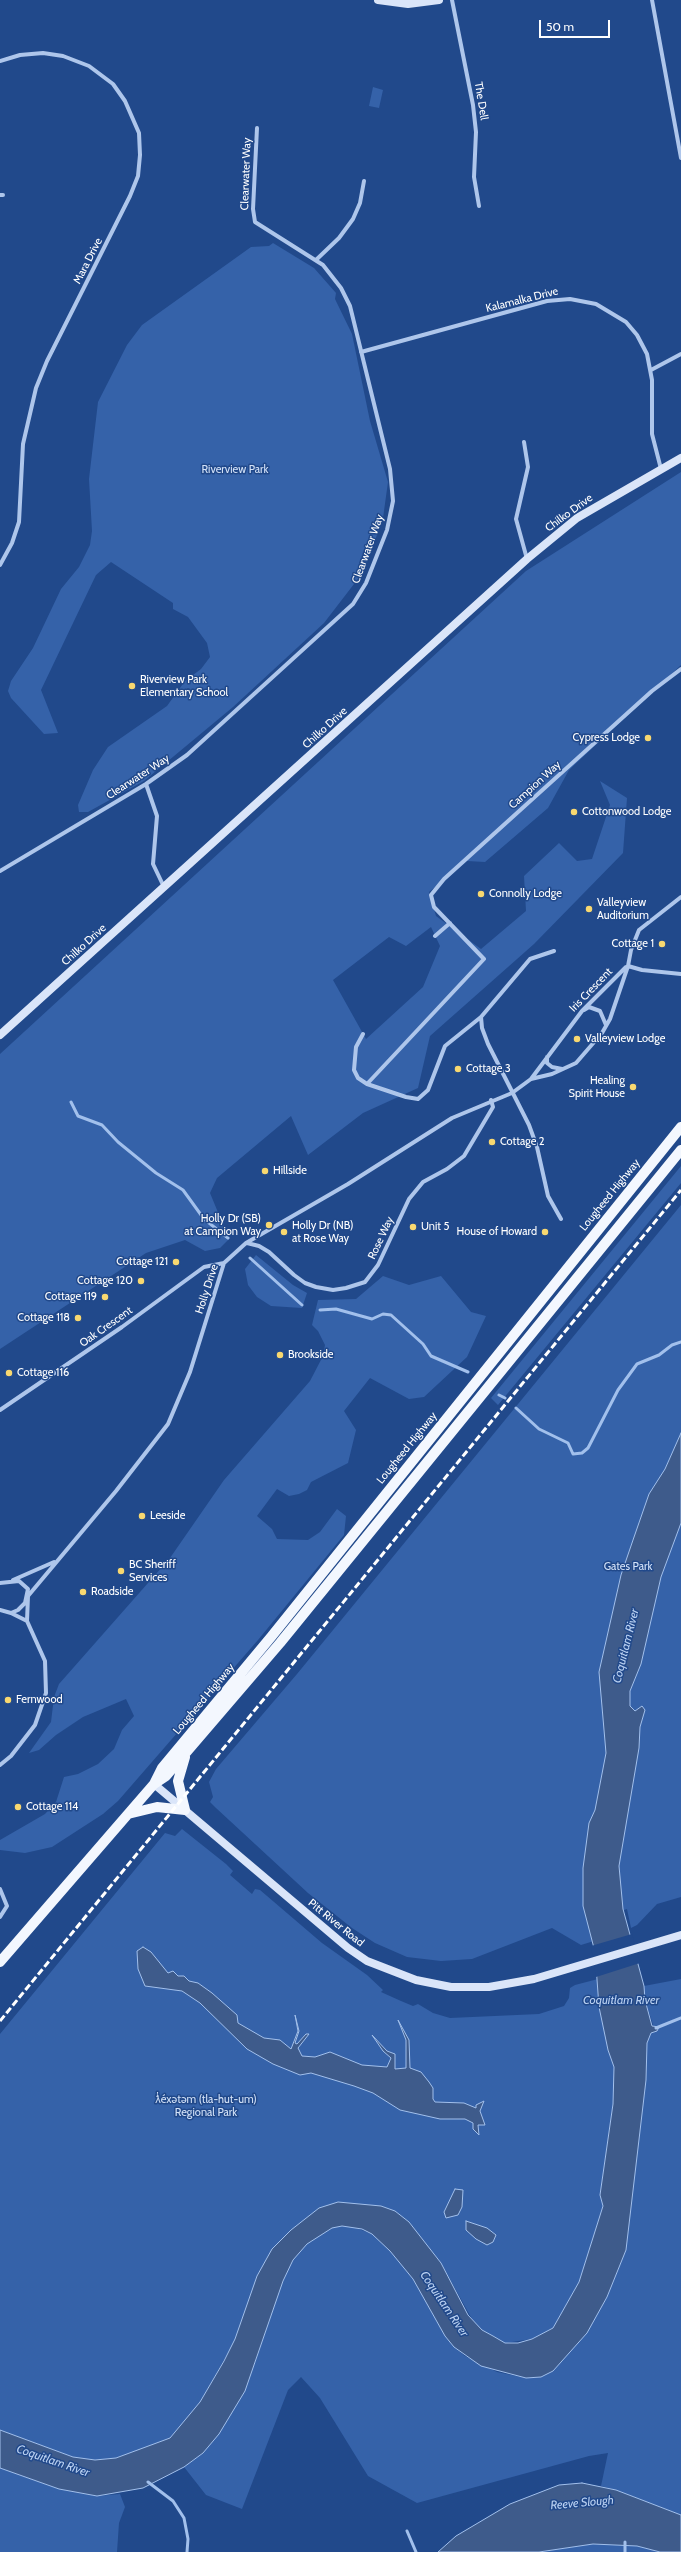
<!DOCTYPE html>
<meta charset="utf-8">
<style>
body{margin:0}
#map{position:relative;width:681px;height:2552px;overflow:hidden;background:#21498b;font-family:Cabin,sans-serif}
canvas{display:block}
.scale{position:absolute;left:539px;top:20px;width:71px;height:18px;box-sizing:border-box;border:2px solid #fff;border-top:0;padding-left:5px;font-size:12px;line-height:14px;white-space:nowrap;color:#fff;-webkit-text-stroke:3px #21498b;paint-order:stroke}
</style>
<div id="map">
<canvas width="681" height="2552"></canvas>
<div class="scale">50 m</div>
</div>
<script>
const ctx = document.querySelector('canvas').getContext('2d');
ctx.lineJoin = 'round';
function fill(path, color) { ctx.fillStyle = color; ctx.fill(path, 'evenodd'); }
const toPath = rows => new Path2D(rows.map(r => 'M' + r).join(''));
function stroke(path, color, width, dash) { ctx.strokeStyle = color; ctx.lineWidth = width; ctx.lineCap = dash ? 'butt' : 'round'; ctx.setLineDash(dash || []); ctx.stroke(path); }
function write(font, color, halo, rows, align = 'center') {
  ctx.font = font + ' Cabin,sans-serif'; ctx.lineWidth = 3; ctx.setLineDash([]); ctx.textBaseline = 'middle'; ctx.strokeStyle = halo; ctx.fillStyle = color; for (const [text, x, y, turn = 0] of rows) {
    ctx.save(); ctx.translate(x, y); ctx.rotate((+turn || 0) * Math.PI / 180); ctx.textAlign = isNaN(turn) ? turn : align; if (halo) ctx.strokeText(text, 0, 0); ctx.fillText(text, 0, 0); ctx.restore();
  }
}
fill(toPath([
 [373,87,383,90,379,108,369,106],
 [273,243,314,268,336,293,335,299,352,334,370,421,388,482,383,518,364,571,324,623,233,707,144,781,88,812,79,812,78,805,93,770,108,747,167,706,185,681,201,669,210,657,207,643,188,617,173,609,173,603,111,562,96,575,41,690,58,733,44,734,11,698,8,691,11,681,33,648,61,589,79,567,90,545,92,531,89,479,98,402,127,345,142,325,251,247,269,246],
 [681,472,681,665,569,770,548,808,485,862,467,861,429,892,436,916,481,949,526,911,524,876,559,843,577,861,592,859,610,805,600,781,627,798,623,853,534,944,430,1036,418,1088,363,1113,308,1155,291,1116,217,1178,210,1193,229,1239,220,1248,205,1251,185,1240,146,1253,0,1349,0,1054,526,571],
 [431,927,440,946,423,987,366,1039,333,980,389,937,406,946],
 [681,1166,681,1183,498,1405,491,1398],
 [681,1205,681,1435,663,1473,681,1440,681,1897,657,1904,637,1925,631,1928,627,1909,594,1920,594,1941,581,1945,552,1928,472,1959,441,1961,407,1957,375,1943,352,1928,308,1893,216,1808,210,1802,213,1797,209,1782,216,1769,297,1674],
 [256,1255,293,1285,307,1293,302,1308,271,1306,257,1297,248,1285,245,1269],
 [383,1276,409,1285,441,1276,471,1312,486,1316,467,1357,424,1397,409,1399,370,1378,344,1411,356,1430,348,1463,311,1482,307,1490,299,1494,289,1496,277,1489,257,1516,272,1529,277,1539,308,1540,320,1532,337,1509,346,1516,344,1535,258,1640,118,1801,103,1814,52,1847,25,1853,0,1850,0,1840,45,1814,56,1802,64,1777,78,1774,98,1764,114,1749,122,1730,134,1716,126,1699,83,1717,56,1735,39,1750,29,1753,51,1722,54,1697,59,1684,170,1558,224,1480,310,1381,323,1356,325,1345,318,1331,312,1325,318,1300,356,1299],
 [182,1829,226,1864,233,1871,230,1875,252,1894,255,1889,260,1890,322,1943,367,1975,383,1990,381,1992,401,2001,413,2006,418,2004,433,2013,450,2018,539,2014,564,2006,569,1998,570,1988,575,1985,598,1979,598,1999,601,2012,632,2002,614,2075,613,2104,600,2195,603,2206,579,2282,553,2328,532,2339,505,2343,482,2330,473,2321,441,2263,409,2222,395,2211,381,2206,351,2226,372,2234,390,2251,413,2279,445,2336,454,2347,465,2356,497,2372,526,2378,541,2377,553,2371,586,2333,607,2297,626,2250,646,2080,647,2043,651,2033,655,2031,645,2000,644,1986,681,1979,681,2515,616,2490,601,2486,608,2453,589,2456,417,2503,368,2476,320,2398,301,2377,288,2390,242,2509,206,2495,184,2467,203,2453,255,2363,267,2327,229,2351,200,2402,185,2421,170,2438,154,2445,116,2458,95,2460,73,2457,0,2430,0,2034,165,1833,175,1836],
 [0,2468,59,2489,97,2496,120,2494,125,2507,119,2523,117,2552,0,2552],
 [593,2544,637,2546,660,2552,539,2552]
]), '#3562a9');
const water = toPath([
 [681,1433,681,1523,661,1577,641,1664,630,1691,630,1706,635,1711,642,1706,645,1710,640,1727,639,1748,619,1866,623,1909,644,1986,645,2000,652,2026,659,2027,657,2031,651,2033,647,2043,646,2080,626,2250,607,2297,587,2333,553,2371,541,2377,526,2378,481,2366,454,2347,445,2336,413,2279,390,2251,372,2234,362,2229,342,2226,332,2228,307,2244,293,2260,283,2281,245,2391,219,2434,203,2453,184,2467,143,2488,97,2496,59,2489,0,2468,0,2430,73,2457,95,2460,116,2458,170,2438,200,2402,224,2361,235,2339,257,2276,272,2249,291,2230,319,2208,338,2202,381,2206,395,2211,409,2222,441,2263,468,2315,482,2330,493,2336,505,2343,518,2343,532,2339,553,2328,579,2282,603,2206,600,2195,613,2104,614,2067,608,2050,599,2007,595,1952,583,1906,583,1868,589,1823,595,1810,606,1753,599,1672,621,1575,633,1540,649,1494,665,1469,681,1433],
 [143,1947,151,1952,168,1973,173,1971,178,1976,184,1976,189,1981,198,1983,212,1993,237,2015,238,2023,264,2038,280,2040,291,2049,298,2031,295,2015,299,2031,295,2043,297,2044,306,2034,309,2034,298,2048,302,2056,315,2057,330,2052,362,2065,387,2067,391,2058,383,2051,372,2035,387,2051,395,2054,395,2069,406,2068,406,2040,398,2020,409,2040,410,2068,421,2072,429,2082,433,2088,433,2099,435,2102,464,2103,476,2108,476,2105,484,2101,480,2111,485,2125,478,2125,479,2135,473,2129,473,2123,465,2119,440,2119,400,2110,373,2093,354,2086,311,2073,300,2075,273,2064,247,2049,200,2003,182,1991,145,1986,138,1969,137,1951,143,1947],
 [455,2189,463,2190,462,2207,458,2215,446,2218,444,2212,455,2189],
 [466,2221,487,2228,496,2235,493,2242,487,2245,476,2239,466,2230,466,2221],
 [582,2483,616,2490,681,2515,681,2552,660,2552,637,2546,593,2544,539,2552,438,2552,456,2536,510,2504,559,2485,582,2483]
]);
fill(water, '#3e5b8b');
stroke(water, '#a2c0ec', 1);
fill(toPath([
 [632,1934,640,1963,596,1977,591,1946]
]), '#21498b');
stroke(toPath([
 [71,1102,78,1116,102,1125,118,1142,156,1173,183,1190,204,1219,228,1238],
 [250,1258,302,1305],
 [320,1310,336,1309,372,1319,383,1314,391,1315,423,1344,431,1356,468,1372],
 [499,1395,505,1398],
 [516,1408,539,1429,568,1443,573,1454,582,1453,588,1448,618,1390,637,1364,659,1355,672,1345,681,1342],
 [656,2028,681,2018],
 [148,2482,173,2501,184,2518,188,2539,187,2552],
 [407,2531,416,2552],
 [625,2542,625,2552]
]), '#a2c0ec', 3);
stroke(toPath([
 [452,0,473,105,476,132,474,177,479,206],
 [652,0,681,158],
 [0,61,20,55,43,53,63,56,89,66,113,84,125,101,139,133,140,155,138,176,130,196,47,361,36,388,23,444,19,522,12,543,0,565],
 [0,195,3,195],
 [317,259,339,238,353,219,360,203,364,181],
 [361,352,547,301,570,299,596,304,626,322,637,335,647,354,652,380,652,434,661,469],
 [651,370,681,354],
 [524,442,528,467,516,519,527,559],
 [146,784,157,816,153,864,164,887],
 [0,871,146,784,187,755,353,604,366,583,387,530,393,501,390,469,350,306,341,288,323,265,255,222,253,209,257,128],
 [435,936,450,923],
 [628,966,642,970,681,974],
 [584,1010,589,1007,600,1011,606,1025],
 [481,1017,530,959,554,951],
 [363,1034,356,1047,354,1070,358,1078,367,1084,406,1097,418,1099,428,1090,445,1046,481,1017,482,1028,488,1044,529,1125,537,1147,548,1196,561,1219],
 [547,1057,547,1063,552,1067,562,1069],
 [531,1079,582,1011,626,967],
 [367,1084,484,959,434,907,431,895,444,879,580,756,652,691,681,669],
 [247,1243,259,1246,269,1252,294,1275,305,1283,316,1287,333,1290,346,1288,365,1282,378,1265,409,1199,423,1182,447,1169,464,1156,493,1107,491,1100],
 [0,1410,122,1327,204,1267,224,1263],
 [13,1580,54,1562],
 [0,1583,19,1581,28,1589,25,1603,18,1610,11,1613,0,1610],
 [11,1613,27,1621],
 [0,1765,11,1756,35,1725,46,1693,45,1661,27,1621,28,1596,116,1491,168,1424,190,1372,224,1263,246,1243,348,1184,452,1118,512,1093,531,1079,552,1074,576,1063,602,1033,610,1019,628,966,631,950,639,930,681,897],
 [0,1889,7,1906,0,1917]
]), '#aec6eb', 4);
stroke(toPath([
 [378,0,408,4,439,0],
 [0,1035,527,559,577,518,681,458],
 [154,1784,348,1948,367,1961,416,1980,451,1987,489,1987,534,1979,681,1935]
]), '#dae5f9', 8);
stroke(toPath([
 [154,1784,162,1768,271,1637,681,1127],
 [128,1814,157,1807,185,1810,178,1781,185,1757],
 [0,1962,154,1784,166,1776,280,1643,681,1150]
]), '#f3f7fe', 10);
stroke(toPath([
 [0,2021,681,1190]
]), '#fff', 3, [7, 3]);
for (const [x, y, r, color] of [
 [132,686,4,"#f8d870"],
 [648,738,4,"#f8d870"],
 [574,812,4,"#f8d870"],
 [481,894,4,"#f8d870"],
 [589,909,4,"#f8d870"],
 [662,944,4,"#f8d870"],
 [577,1039,4,"#f8d870"],
 [458,1069,4,"#f8d870"],
 [633,1087,4,"#f8d870"],
 [492,1142,4,"#f8d870"],
 [265,1171,4,"#f8d870"],
 [269,1225,4,"#f8d870"],
 [413,1227,4,"#f8d870"],
 [284,1232,4,"#f8d870"],
 [545,1232,4,"#f8d870"],
 [176,1262,4,"#f8d870"],
 [141,1281,4,"#f8d870"],
 [105,1297,4,"#f8d870"],
 [78,1318,4,"#f8d870"],
 [280,1355,4,"#f8d870"],
 [9,1373,4,"#f8d870"],
 [142,1516,4,"#f8d870"],
 [121,1571,4,"#f8d870"],
 [83,1592,4,"#f8d870"],
 [8,1700,4,"#f8d870"],
 [18,1807,4,"#f8d870"]
]) { const dot = new Path2D(); dot.arc(x, y, r, 0, 2 * Math.PI); ctx.fillStyle = color; ctx.fill(dot); stroke(dot, '#21498b', 1.5); }
write('11px', '#fff', '#21498b', [
 ["The Dell",481,101,81],
 ["Clearwater Way",246,174,-88],
 ["Mara Drive",88,261,-63],
 ["Kalamalka Drive",522,300,-14],
 ["Chilko Drive",569,513,-36],
 ["Clearwater Way",368,549,-70],
 ["Chilko Drive",325,728,-42],
 ["Clearwater Way",138,777,-33],
 ["Campion Way",535,785,-42],
 ["Chilko Drive",84,945,-42],
 ["Iris Crescent",591,990,-46],
 ["Lougheed Highway",610,1195,-51],
 ["Rose Way",381,1238,-65],
 ["Holly Drive",207,1289,-72],
 ["Oak Crescent",106,1327,-35],
 ["Lougheed Highway",407,1448,-51],
 ["Lougheed Highway",204,1699,-50],
 ["Pitt River Road",336,1923,39]
]);
write('11px', '#d3e2f8', '#21498b', [
 ["Riverview Park",235,470],
 ["Gates Park",628,1567],
 ["ƛ̓éxətəm (tla-hut-um)",206,2100],
 ["Regional Park",206,2113]
]);
write('11px', '#fff', '#21498b', [
 ["Riverview Park",140,680],
 ["Elementary School",140,693],
 ["Cypress Lodge",640,738,"right"],
 ["Cottonwood Lodge",582,812],
 ["Connolly Lodge",489,894],
 ["Valleyview",597,903],
 ["Auditorium",597,916],
 ["Cottage 1",654,944,"right"],
 ["Valleyview Lodge",585,1039],
 ["Cottage 3",466,1069],
 ["Healing",625,1081,"right"],
 ["Spirit House",625,1094,"right"],
 ["Cottage 2",500,1142],
 ["Hillside",273,1171],
 ["Holly Dr (SB)",261,1219,"right"],
 ["at Campion Way",261,1232,"right"],
 ["Holly Dr (NB)",292,1226],
 ["at Rose Way",292,1239],
 ["Unit 5",421,1227],
 ["House of Howard",537,1232,"right"],
 ["Cottage 121",168,1262,"right"],
 ["Cottage 120",133,1281,"right"],
 ["Cottage 119",97,1297,"right"],
 ["Cottage 118",70,1318,"right"],
 ["Brookside",288,1355],
 ["Cottage 116",17,1373],
 ["Leeside",150,1516],
 ["BC Sheriff",129,1565],
 ["Services",129,1578],
 ["Roadside",91,1592],
 ["Fernwood",16,1700],
 ["Cottage 114",26,1807]
], 'left');
write('italic 12px', '#bad1f2', '#21498b', [
 ["Coquitlam River",626,1646,-76],
 ["Coquitlam River",621,2000],
 ["Coquitlam River",444,2304,56],
 ["Coquitlam River",53,2461,19],
 ["Reeve Slough",582,2503,-5]
]);
</script>
